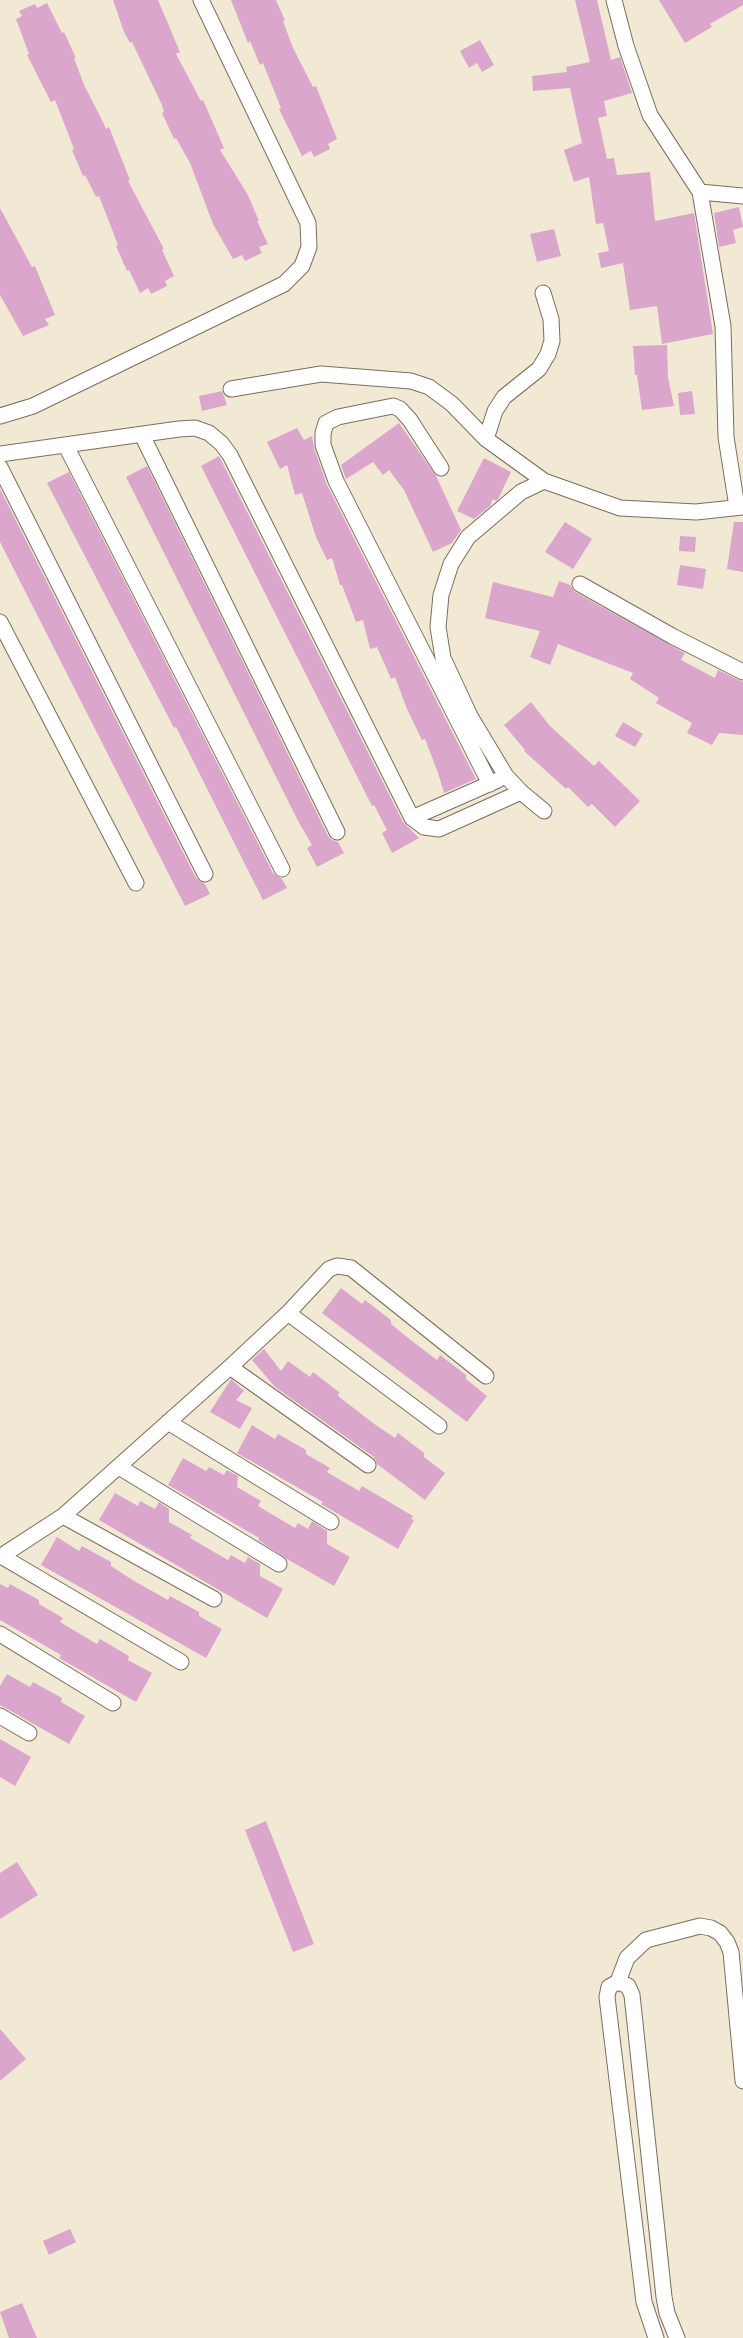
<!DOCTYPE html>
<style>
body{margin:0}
canvas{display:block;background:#f2e9d4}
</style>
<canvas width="743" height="2338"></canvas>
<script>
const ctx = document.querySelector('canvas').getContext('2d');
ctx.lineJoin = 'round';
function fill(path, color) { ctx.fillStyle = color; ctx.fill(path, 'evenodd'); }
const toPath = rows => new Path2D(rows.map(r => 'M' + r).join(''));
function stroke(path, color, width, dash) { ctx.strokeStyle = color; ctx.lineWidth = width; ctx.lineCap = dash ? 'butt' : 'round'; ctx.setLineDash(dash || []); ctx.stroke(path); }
fill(toPath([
 [113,0,158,0,180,52,176,54,201,101,203,100,224,148,220,150,248,195,259,221,257,221,268,244,259,247,262,253,245,261,242,255,233,259,213,224,190,163,176,138,174,139,162,113,164,112,162,105,132,42,130,43,124,32],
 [231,0,276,0,285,20,283,21,293,48,313,87,316,86,337,139,328,144,330,149,314,157,311,151,302,156,279,109,281,108,263,63,260,65,250,41,248,43],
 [575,0,597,0,611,60,620,57,632,93,604,101,607,116,598,118,607,159,614,158,617,175,650,172,655,221,694,213,713,334,662,344,657,306,630,310,623,263,601,268,598,253,609,251,603,223,596,224,589,177,574,182,564,150,582,143,570,88,533,91,532,76,567,72,566,67,590,62],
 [659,0,743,0,743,5,710,24,712,27,685,43],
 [47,3,62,33,64,32,76,58,74,58,84,85,103,122,106,129,109,127,130,180,128,181,164,249,162,250,174,276,165,281,167,286,151,294,148,288,140,293,129,270,127,271,116,246,118,245,99,196,96,197,85,175,83,176,72,150,74,149,55,100,51,102,27,55,29,54,16,19,22,16,19,11,35,4,37,8],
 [480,40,494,65,482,72,477,63,469,68,460,51],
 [739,207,743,227,733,230,736,243,719,247,714,213],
 [0,208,32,267,35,266,55,315,45,319,49,325,23,336,0,295],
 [554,229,561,256,537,262,530,234],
 [667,345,668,377,674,406,642,410,637,375,635,375,633,346],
 [222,391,227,405,202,411,199,396],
 [692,391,695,414,680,415,678,393],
 [399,423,436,476,461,530,452,543,433,552,404,490,389,470,383,475,373,462,346,479,341,465],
 [297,428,304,440,312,436,314,448,327,485,476,779,444,793,438,773,425,739,422,740,407,709,395,677,391,679,377,647,370,649,363,620,356,622,342,585,340,585,332,558,327,560,316,537,302,493,295,495,287,465,280,469,267,442],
 [219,456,403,822,419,838,392,853,382,833,387,830,374,805,372,806,201,466],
 [484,458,511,472,498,499,496,501,493,499,490,506,474,519,457,511],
 [147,466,328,836,332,840,338,842,344,853,317,867,307,848,312,845,297,819,126,477],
 [69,472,273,873,282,879,287,888,263,900,176,727,174,728,47,483],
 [0,489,196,878,205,884,210,894,185,906,0,542],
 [565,522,592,539,573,569,545,552],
 [734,522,743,522,743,572,727,569],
 [680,536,696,537,695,552,679,551],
 [680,565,706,569,703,589,677,585],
 [559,581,570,585,575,592,685,653,681,660,715,678,718,670,743,682,743,735,719,733,712,745,687,733,692,723,656,703,659,698,630,679,633,673,558,644,550,665,530,657,540,631,485,618,493,582,553,597],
 [531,702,550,726,594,766,599,761,640,801,615,827,592,804,588,807,568,787,566,789,524,751,525,750,504,725],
 [623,722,643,734,635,747,615,736],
 [341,1288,362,1304,365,1300,391,1320,391,1324,412,1341,437,1360,440,1355,466,1375,466,1379,487,1396,467,1422,322,1313],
 [264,1349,281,1371,288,1361,310,1377,313,1372,339,1392,338,1396,373,1423,395,1438,398,1433,424,1453,424,1457,445,1473,425,1500,377,1464,374,1457,275,1387,252,1360],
 [231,1379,244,1391,236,1400,252,1408,240,1429,210,1412],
 [252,1425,275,1439,278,1434,306,1450,306,1454,330,1468,327,1472,359,1491,362,1486,413,1516,411,1519,414,1520,398,1549,321,1504,323,1502,237,1453],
 [183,1458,206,1471,209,1467,224,1475,227,1470,238,1476,237,1487,261,1501,258,1506,295,1528,298,1523,308,1529,312,1521,327,1531,327,1544,350,1557,334,1586,287,1559,258,1540,259,1538,168,1485],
 [115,1493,138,1506,140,1501,155,1509,159,1502,169,1509,169,1522,192,1535,190,1538,228,1560,231,1555,245,1563,248,1557,260,1564,260,1576,283,1589,267,1618,99,1520],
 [57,1537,79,1551,82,1546,111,1562,111,1566,134,1581,168,1600,170,1596,199,1612,199,1616,222,1629,206,1658,41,1565],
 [0,1584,8,1588,10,1584,39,1600,39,1604,63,1618,60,1622,97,1644,100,1639,129,1656,128,1660,152,1673,136,1702,59,1658,61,1655,0,1620],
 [7,1674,30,1687,33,1682,62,1698,61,1702,85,1716,69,1744,0,1705,0,1686],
 [0,1739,31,1757,15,1786,0,1777],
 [266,1821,314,1944,293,1952,245,1830],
 [17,1862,38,1895,0,1919,0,1873],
 [0,2029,26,2059,0,2081],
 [70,2229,76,2242,49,2255,43,2241],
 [22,2303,37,2338,9,2338,0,2312]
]), '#dba6cc');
const street = toPath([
 [614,0,626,46,650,115,700,192,723,326,726,437,737,507],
 [700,192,743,196],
 [231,389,321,374,411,381,429,387,452,404,486,439,544,481,620,508,696,512,743,507],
 [0,416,33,406,284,284,302,266,309,247,308,223,201,0],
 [142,435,337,832],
 [486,439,495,411,504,397,539,369,548,354,552,341,551,319,543,293],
 [66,446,282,869],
 [0,454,179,429,195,428,209,433,221,443,230,455,412,818,424,827,439,829,521,792],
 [0,467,205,874],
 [441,468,410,420,400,409,393,406,338,417,326,423,323,433,323,445,336,481,490,784],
 [544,481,521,492,468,537,451,564,441,595,438,627,443,658,470,716,506,776,521,792,544,811],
 [580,584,672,636,743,672],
 [0,622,136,883],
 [412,818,498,780],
 [288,1313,439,1426],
 [230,1367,368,1465],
 [168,1422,331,1522],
 [119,1467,279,1564],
 [63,1516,214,1599],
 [1,1556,181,1662],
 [0,1557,63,1516,230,1367,288,1313,329,1269,337,1266,351,1268,486,1376],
 [0,1634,113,1703],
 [0,1716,29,1733],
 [618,1982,627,1958,646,1940,700,1926,711,1928,720,1933,727,1942,731,1952,743,2081],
 [656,2338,644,2302,607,1997,609,1987,618,1982,628,1986,632,1995,664,2297,667,2313,677,2338]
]);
stroke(street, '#7b6d5e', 17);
stroke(street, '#fff', 15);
</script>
